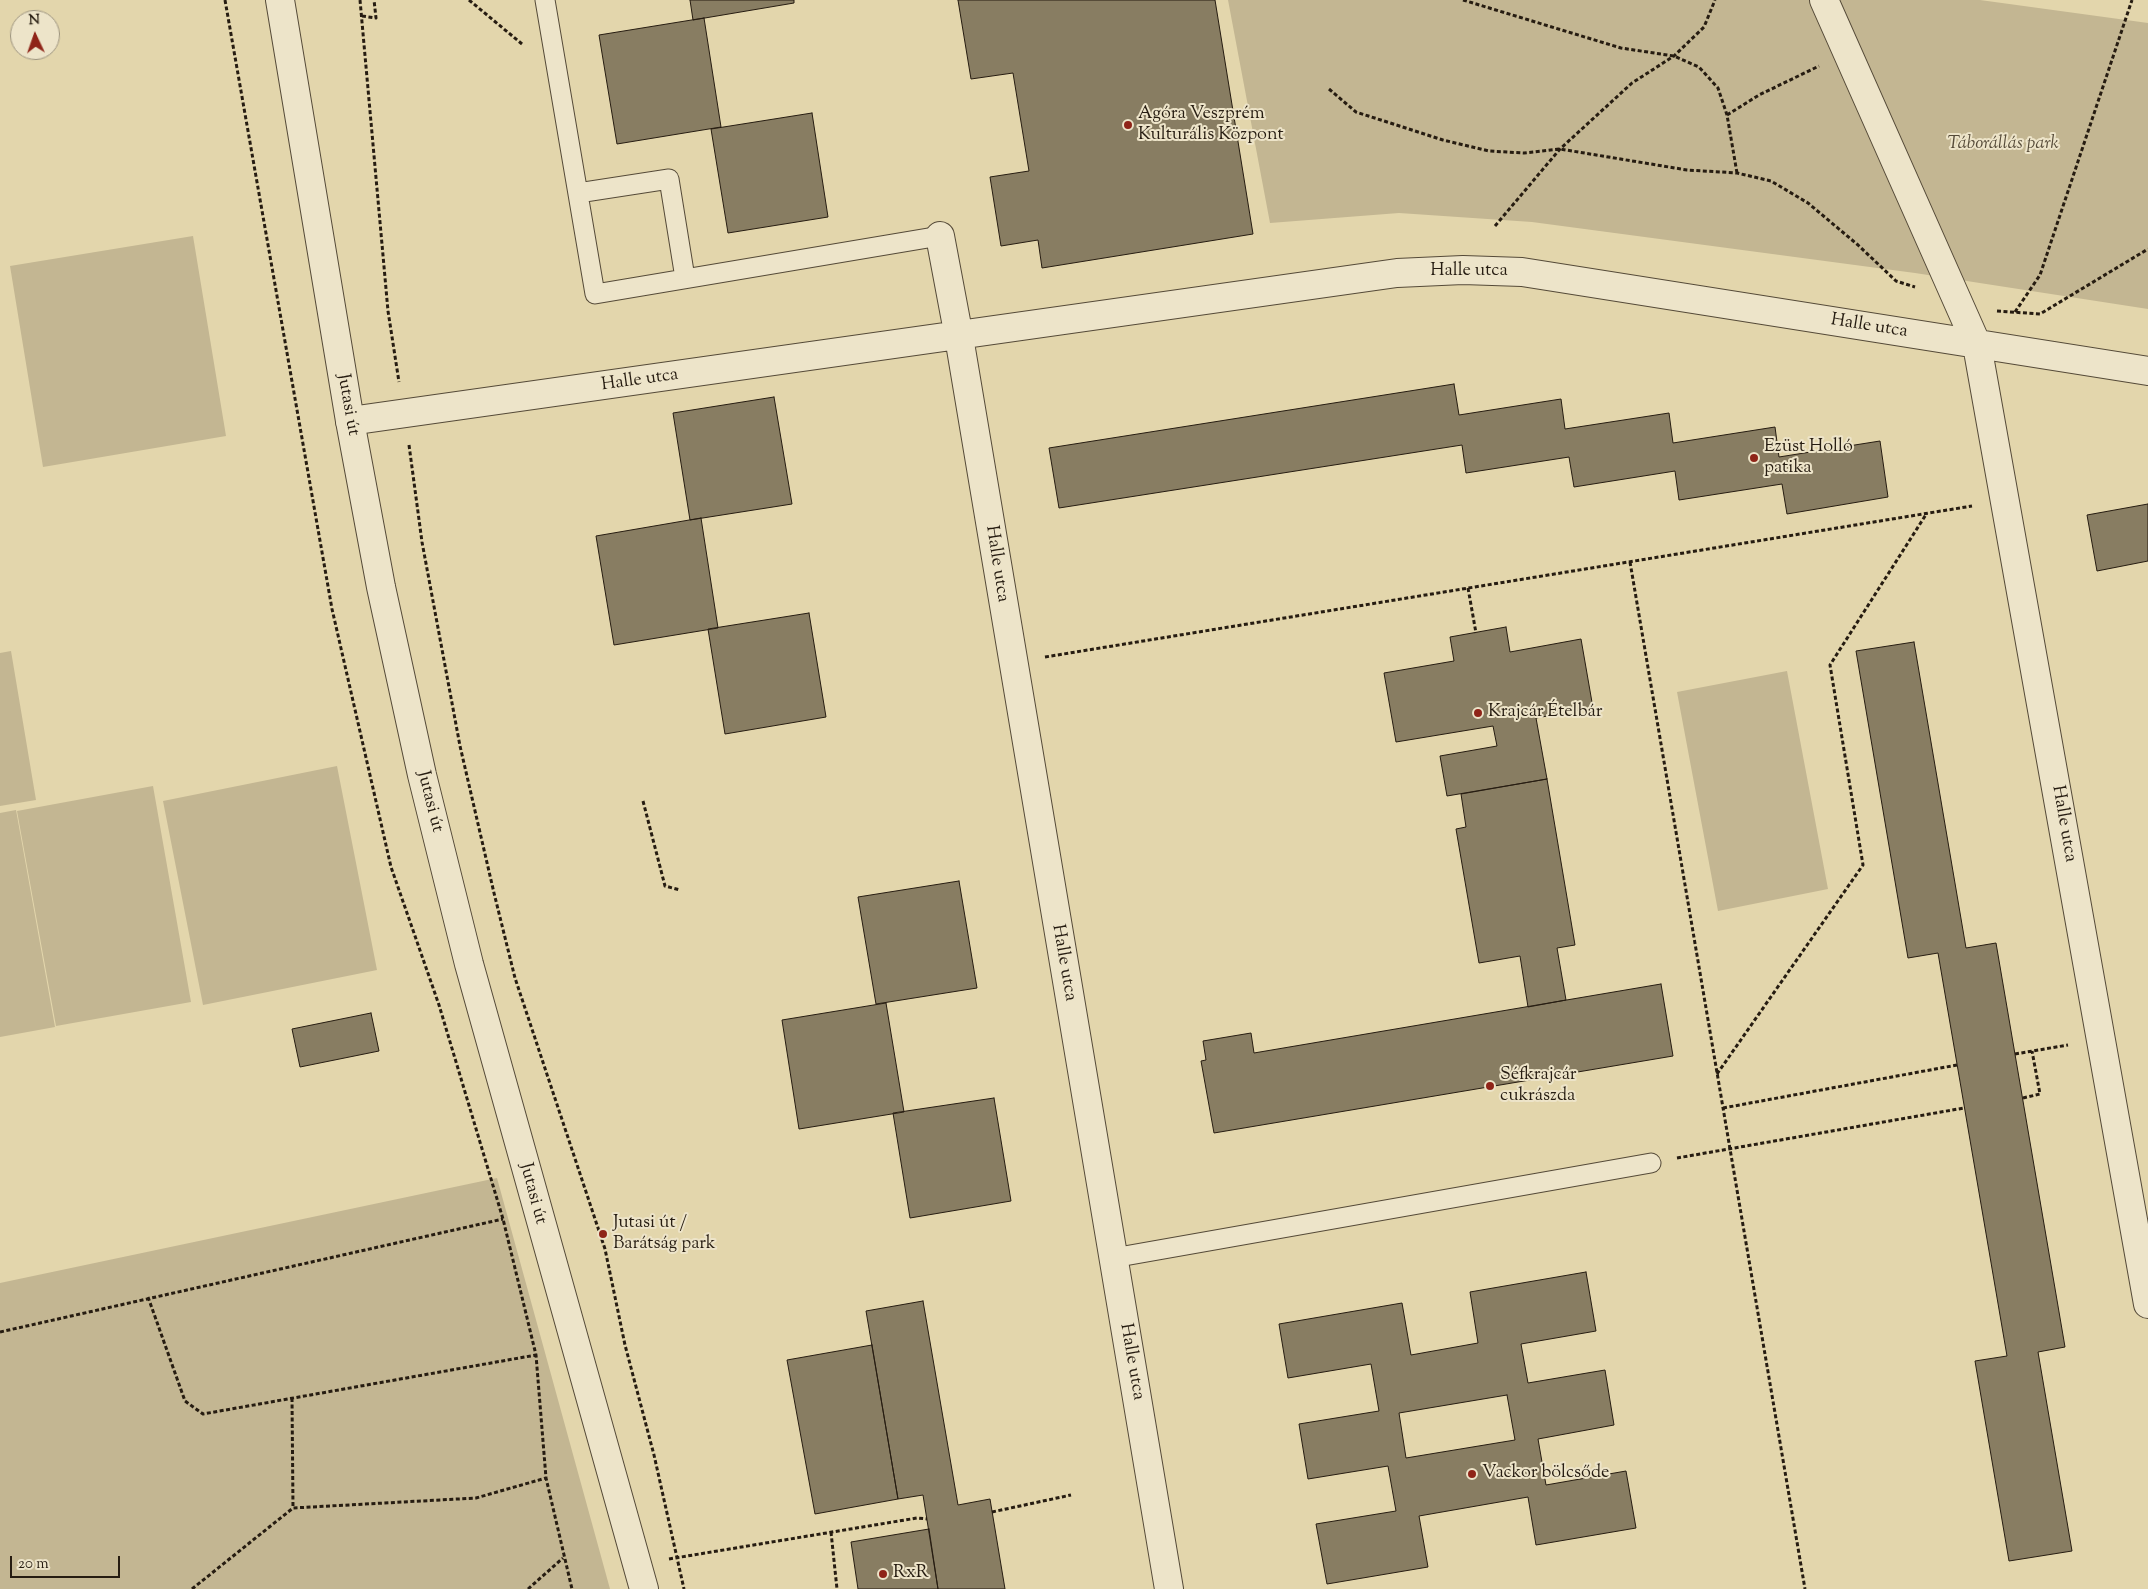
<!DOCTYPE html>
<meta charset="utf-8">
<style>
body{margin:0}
#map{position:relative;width:2148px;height:1589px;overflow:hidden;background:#e3d6ac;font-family:"Sorts Mill Goudy",serif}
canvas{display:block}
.north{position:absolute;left:10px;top:10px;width:50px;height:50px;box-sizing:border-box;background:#ede4c9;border:1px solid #9d947f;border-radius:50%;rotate:357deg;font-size:14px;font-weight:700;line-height:20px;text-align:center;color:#261c11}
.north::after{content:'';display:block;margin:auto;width:18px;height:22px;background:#8f2418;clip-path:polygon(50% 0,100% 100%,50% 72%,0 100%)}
.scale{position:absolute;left:10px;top:1556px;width:110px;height:22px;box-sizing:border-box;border:2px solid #261c11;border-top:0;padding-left:6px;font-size:15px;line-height:18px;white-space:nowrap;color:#261c11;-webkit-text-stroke:4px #ede4c9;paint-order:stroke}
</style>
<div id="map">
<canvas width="2148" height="1589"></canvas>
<div class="north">N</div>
<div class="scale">20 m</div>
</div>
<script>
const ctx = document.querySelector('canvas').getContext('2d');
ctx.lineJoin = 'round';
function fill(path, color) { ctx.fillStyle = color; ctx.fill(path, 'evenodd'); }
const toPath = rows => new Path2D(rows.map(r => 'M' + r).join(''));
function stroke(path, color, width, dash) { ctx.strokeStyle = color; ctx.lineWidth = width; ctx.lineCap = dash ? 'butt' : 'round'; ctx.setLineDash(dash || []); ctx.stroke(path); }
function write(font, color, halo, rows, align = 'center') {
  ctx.font = font + ' "Sorts Mill Goudy",serif'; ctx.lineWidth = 4; ctx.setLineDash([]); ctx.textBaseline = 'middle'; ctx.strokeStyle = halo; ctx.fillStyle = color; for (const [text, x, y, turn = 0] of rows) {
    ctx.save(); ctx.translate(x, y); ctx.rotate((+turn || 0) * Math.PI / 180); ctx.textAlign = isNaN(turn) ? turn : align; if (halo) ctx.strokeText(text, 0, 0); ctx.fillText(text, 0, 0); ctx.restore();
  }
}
fill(toPath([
 [1228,0,1980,0,2148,23,2148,309,1915,273,1532,222,1399,213,1270,223],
 [193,236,226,436,43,467,10,266],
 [11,651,36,800,0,806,0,653],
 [1787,671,1828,889,1718,911,1677,692],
 [337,766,377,970,203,1005,163,801],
 [153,786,191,1002,56,1026,17,811],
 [16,810,55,1027,0,1037,0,813],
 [497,1178,610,1589,0,1589,0,1283]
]), '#c3b692');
const building = toPath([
 [690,0,794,0,794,3,693,20,690,0],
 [958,0,1215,0,1253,234,1042,268,1038,240,1001,246,990,177,1029,171,1013,73,971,79,958,0],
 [704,18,721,127,617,144,599,35,704,18],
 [812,113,828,217,728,233,711,129,812,113],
 [1454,384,1459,415,1561,399,1565,429,1669,413,1673,443,1775,427,1779,457,1880,441,1888,497,1787,514,1782,484,1679,500,1675,471,1574,487,1569,457,1466,473,1462,445,1059,508,1049,448,1454,384],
 [774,397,792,504,690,520,673,413,774,397],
 [2148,504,2148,561,2097,571,2087,515,2148,504],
 [701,518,718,628,614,645,596,536,701,518],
 [809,613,826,717,725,734,708,629,809,613],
 [1506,627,1510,652,1581,639,1593,708,1536,718,1547,779,1447,796,1440,756,1497,746,1493,726,1396,742,1384,673,1454,661,1450,637,1506,627],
 [1914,642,1966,948,1996,943,2065,1347,2038,1352,2072,1551,2009,1561,1975,1361,2007,1356,1938,953,1908,958,1856,651,1914,642],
 [1547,779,1575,945,1557,948,1566,1000,1528,1007,1520,956,1479,963,1456,829,1466,827,1461,794,1547,779],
 [959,881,977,988,876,1004,858,897,959,881],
 [1661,984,1673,1056,1214,1133,1201,1061,1206,1060,1203,1041,1251,1033,1254,1053,1661,984],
 [886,1003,904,1112,799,1129,782,1020,886,1003],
 [371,1013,379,1051,300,1067,292,1029,371,1013],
 [994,1098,1011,1201,910,1218,893,1113,994,1098],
 [1586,1272,1596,1331,1521,1344,1528,1383,1605,1370,1614,1425,1538,1439,1546,1485,1626,1471,1636,1528,1536,1545,1528,1497,1419,1516,1428,1567,1327,1584,1316,1524,1396,1511,1388,1466,1308,1479,1299,1424,1379,1411,1371,1364,1288,1378,1279,1324,1402,1303,1411,1355,1478,1343,1470,1292,1586,1272],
 [1507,1395,1515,1440,1406,1458,1399,1413,1507,1395],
 [923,1301,958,1505,990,1499,1005,1589,938,1589,923,1495,898,1499,866,1311,923,1301],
 [872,1345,898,1499,815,1514,787,1360,872,1345],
 [929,1529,938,1589,858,1589,851,1542,929,1529]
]);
fill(building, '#887d62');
stroke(building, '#261c11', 1);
const service = toPath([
 [545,0,595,294,940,236],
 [578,193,669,179,685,278],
 [1113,1258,1651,1163]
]);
const minor = toPath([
 [1824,0,1977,345,2148,1304],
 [940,236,959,337,1169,1589],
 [350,421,1397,273,1463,270,1522,272,2148,371]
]);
const tertiary = toPath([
 [280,0,350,421,381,587,422,775,469,964,644,1589]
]);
stroke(service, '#554a38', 21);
stroke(minor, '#554a38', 30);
stroke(tertiary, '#554a38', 30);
stroke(toPath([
 [225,0,332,609,391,867,439,1005,503,1219,521,1293,536,1355,546,1478,572,1589],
 [360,0,388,311,399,382],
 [469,0,522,44],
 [1463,0,1621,48,1674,56,1699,67,1718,88,1727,115,1737,173],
 [362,16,376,18,374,0],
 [1329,89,1356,112,1443,140,1489,151,1524,153,1560,149,1687,170,1737,173,1771,181,1808,203,1858,245,1896,281,1915,287],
 [1727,115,1759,95,1819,66],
 [1495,226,1560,149,1632,83,1674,56,1704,27,1715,0],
 [1997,311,2040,314,2148,249],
 [2015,312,2040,275,2132,0],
 [409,445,422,542,460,746,494,893,515,978,605,1249,625,1345,654,1455,684,1589],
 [1630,562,1805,1589],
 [1468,588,1476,633],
 [1045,657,1972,506],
 [643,801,665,886,680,890],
 [2015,1054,2068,1045],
 [1717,1074,1863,865,1830,665,1927,513],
 [2023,1098,2040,1094,2032,1051],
 [1723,1108,1957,1065],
 [1677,1158,1964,1108],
 [148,1297,185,1401,203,1414,536,1355],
 [0,1332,503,1219],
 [292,1398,293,1508],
 [992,1512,1071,1495],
 [831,1532,837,1589],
 [669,1559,917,1518,927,1519],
 [192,1589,293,1508,476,1498,546,1478],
 [528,1589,563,1558]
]), '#261c11', 3, [4, 2.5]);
stroke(service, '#ede4c9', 19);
stroke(minor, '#ede4c9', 28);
stroke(tertiary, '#ede4c9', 28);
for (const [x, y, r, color] of [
 [1128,125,5,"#8f2418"],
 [1754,458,5,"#8f2418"],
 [1478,713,5,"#8f2418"],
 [1490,1086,5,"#8f2418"],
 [603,1234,5,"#8f2418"],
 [1472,1474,5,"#8f2418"],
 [883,1574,5,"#8f2418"]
]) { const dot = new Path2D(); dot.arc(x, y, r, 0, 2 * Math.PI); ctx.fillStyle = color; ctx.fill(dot); stroke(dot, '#ede4c9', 2); }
write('18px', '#261c11', '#ede4c9', [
 ["Agóra Veszprém",1138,115],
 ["Kulturális Központ",1138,136],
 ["Ezüst Holló",1764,448],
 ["patika",1764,469],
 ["Krajcár Ételbár",1488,713],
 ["Séfkrajcár",1500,1076],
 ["cukrászda",1500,1097],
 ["Jutasi út /",613,1224],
 ["Barátság park",613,1245],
 ["Vackor bölcsőde",1482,1474],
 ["RxR",893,1574]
], 'left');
write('italic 18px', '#554a38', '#ede4c9', [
 ["Táborállás park",2003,145]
]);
write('18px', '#261c11', '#ede4c9', [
 ["Halle utca",1469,272],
 ["Halle utca",1869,327,9],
 ["Halle utca",640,381,-8],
 ["Jutasi út",347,405,80],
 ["Halle utca",996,564,81],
 ["Jutasi út",429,802,76],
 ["Halle utca",2063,824,80],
 ["Halle utca",1063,963,80],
 ["Jutasi út",532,1194,75],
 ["Halle utca",1131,1362,80]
]);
</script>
